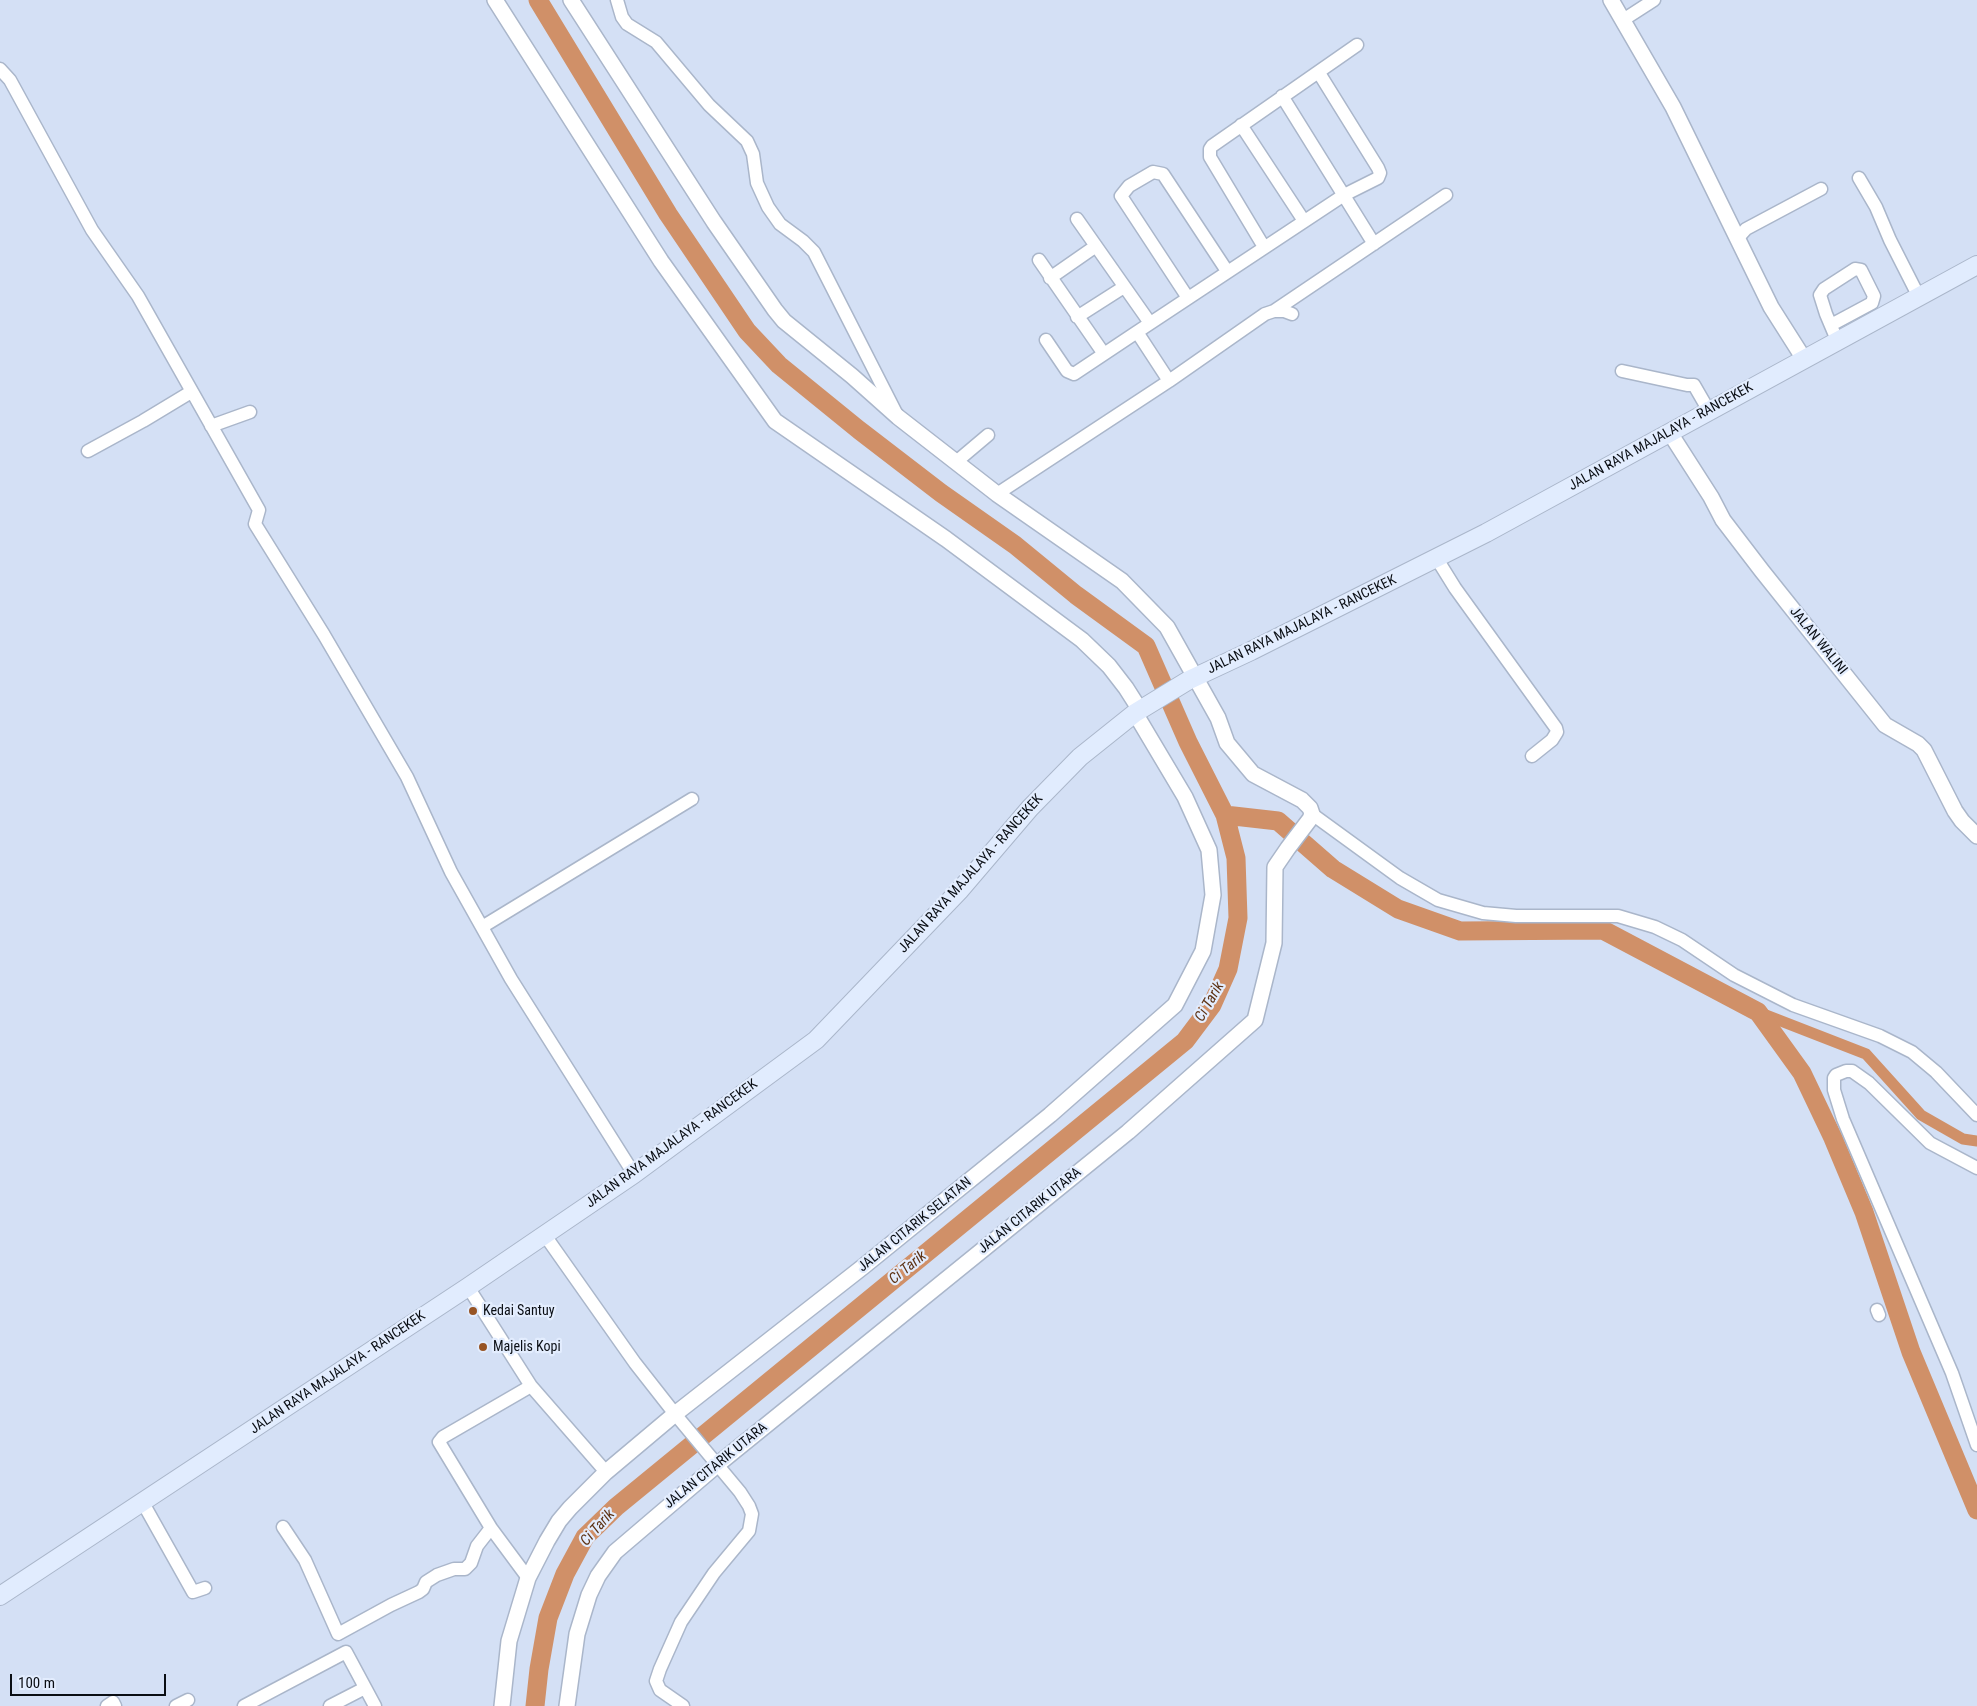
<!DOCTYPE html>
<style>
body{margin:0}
#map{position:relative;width:1977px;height:1706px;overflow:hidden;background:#d4e0f5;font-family:"Roboto Condensed",sans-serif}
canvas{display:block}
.scale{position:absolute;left:10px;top:1674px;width:156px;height:22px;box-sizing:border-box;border:2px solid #0a0e14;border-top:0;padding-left:6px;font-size:15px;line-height:18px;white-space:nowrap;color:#0a0e14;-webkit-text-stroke:4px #e3edfe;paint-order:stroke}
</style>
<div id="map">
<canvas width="1977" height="1706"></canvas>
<div class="scale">100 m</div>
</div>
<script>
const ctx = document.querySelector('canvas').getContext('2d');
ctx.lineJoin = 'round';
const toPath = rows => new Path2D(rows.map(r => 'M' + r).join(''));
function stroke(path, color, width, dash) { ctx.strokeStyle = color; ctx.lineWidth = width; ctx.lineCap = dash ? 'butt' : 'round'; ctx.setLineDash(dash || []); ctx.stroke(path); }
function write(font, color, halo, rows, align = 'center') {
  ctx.font = font + ' "Roboto Condensed",sans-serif'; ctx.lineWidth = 4.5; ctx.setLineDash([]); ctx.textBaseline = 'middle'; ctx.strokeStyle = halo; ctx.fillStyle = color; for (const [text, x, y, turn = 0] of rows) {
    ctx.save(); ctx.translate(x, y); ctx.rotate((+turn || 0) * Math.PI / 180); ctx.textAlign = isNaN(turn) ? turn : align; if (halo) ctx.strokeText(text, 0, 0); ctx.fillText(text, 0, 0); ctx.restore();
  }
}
stroke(toPath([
 [1758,1012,1866,1054,1921,1115,1963,1139,1977,1141]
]), '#d09068', 11);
stroke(toPath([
 [1225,815,1278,821,1333,869,1398,909,1460,931,1603,930,1758,1012,1802,1073,1833,1138,1864,1212,1911,1352,1977,1510],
 [535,1706,539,1669,548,1618,565,1574,585,1537,616,1507,1185,1041,1212,1005,1228,969,1238,918,1236,858,1225,815,1188,742,1146,646,1076,595,1015,545,941,493,859,430,779,365,747,331,668,214,538,0]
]), '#d09068', 19);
const minor = toPath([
 [617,0,622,17,627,24,656,42,709,105,747,141,753,154,757,183,768,207,780,224,803,241,814,252,897,415],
 [1623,20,1654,0],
 [0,69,10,80,92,230,138,296,259,510,255,524,324,635,407,777,451,872,511,979,634,1174],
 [1282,96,1374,244],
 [1241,125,1304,221],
 [1859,178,1876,207,1890,240,1919,297],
 [1077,219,1150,323],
 [1737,239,1746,229,1821,189],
 [1264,247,1210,157,1210,149,1212,146,1357,45],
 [1039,260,1104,354],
 [1050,278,1096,246],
 [1188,298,1121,196,1129,186,1153,172,1163,174,1227,271],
 [1274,311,1446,195],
 [1292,314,1284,311,1274,311,1265,314,1169,381,1137,332,1344,195,1378,178,1380,173,1378,168,1319,73],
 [1077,317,1124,287],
 [1831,325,1872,303,1874,296,1861,270,1855,269,1824,289,1820,295,1826,314,1837,340],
 [1046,340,1067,371,1074,374,1137,332],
 [1622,371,1687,385,1694,385,1709,411],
 [211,426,250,412],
 [88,451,143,421,191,392],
 [956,462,988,435],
 [997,494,1169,381],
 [1437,559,1455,588,1556,728,1557,732,1552,740,1532,756],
 [1312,814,1400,878,1438,900,1483,913,1516,916,1618,916,1655,927,1682,940,1734,975,1793,1005,1880,1036,1912,1052,1936,1072,1977,1115],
 [482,927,692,799],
 [1977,1168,1930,1143,1869,1083,1852,1071,1846,1071,1836,1075,1834,1078,1834,1090,1843,1119,1952,1373,1977,1445],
 [544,1234,635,1363,675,1414,740,1492,749,1506,752,1514,749,1531,714,1573,681,1622,660,1669,656,1681,660,1690,683,1706],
 [468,1287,531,1386,606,1472],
 [1877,1310,1879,1315],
 [143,1503,193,1592,205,1588],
 [283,1527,305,1560,338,1634,391,1605,419,1592,423,1589,426,1582,437,1575,454,1569,465,1569,471,1563,477,1546,491,1528],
 [528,1578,491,1528,439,1442,443,1437,531,1386],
 [107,1706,113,1702,115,1706],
 [176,1706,188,1700],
 [244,1706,346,1652,375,1706],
 [330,1706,365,1688]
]);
const tertiary = toPath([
 [495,0,661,261,775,421,946,539,1082,640,1109,666,1126,688,1140,710],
 [1611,0,1673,107,1771,307,1804,359],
 [1670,433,1711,497,1723,520,1762,571,1885,725,1918,744,1924,750,1955,811,1962,821,1977,836],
 [502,1706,509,1641,528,1578,547,1541,559,1521,570,1508,606,1472,675,1414,864,1266,1050,1115,1175,1005,1203,951,1213,895,1209,850,1185,797,1135,713],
 [567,1706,577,1634,589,1595,598,1576,615,1552,717,1465,1128,1132,1255,1020,1274,943,1275,867,1288,848,1310,819,1312,814,1310,808,1302,800,1253,774,1227,743,1218,718,1167,627,1122,581,997,494,898,417,852,376,784,321,775,310,714,222,571,0]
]);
const secondary = toPath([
 [0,1596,468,1287,634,1174,816,1040,960,890,1030,808,1080,757,1135,713,1189,680,1251,651,1486,533,1977,265]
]);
stroke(minor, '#aab6ca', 15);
stroke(tertiary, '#aab6ca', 18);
stroke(secondary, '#aab6ca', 20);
stroke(minor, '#fff', 12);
stroke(tertiary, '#fff', 15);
stroke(secondary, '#e1ecfe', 18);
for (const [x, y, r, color] of [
 [473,1311,5,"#975424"],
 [483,1347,5,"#975424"]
]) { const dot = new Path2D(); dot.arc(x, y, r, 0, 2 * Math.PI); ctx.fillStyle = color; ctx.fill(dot); stroke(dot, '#e3edfe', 2); }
write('14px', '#0a0e14', '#e3edfe', [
 ["JALAN RAYA MAJALAYA - RANCEKEK",1661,437,-29],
 ["JALAN RAYA MAJALAYA - RANCEKEK",1302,625,-26],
 ["JALAN WALINI",1818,641,51],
 ["JALAN RAYA MAJALAYA - RANCEKEK",971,874,-48],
 ["JALAN RAYA MAJALAYA - RANCEKEK",672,1144,-36],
 ["JALAN CITARIK UTARA",1030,1211,-39],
 ["JALAN CITARIK SELATAN",915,1225,-39],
 ["JALAN RAYA MAJALAYA - RANCEKEK",338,1373,-34],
 ["JALAN CITARIK UTARA",716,1466,-39]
]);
write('14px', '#0a0e14', '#e3edfe', [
 ["Kedai Santuy",483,1311],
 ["Majelis Kopi",493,1347]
], 'left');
write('italic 15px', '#5e3315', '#e3edfe', [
 ["Ci Tarik",1210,1002,-60],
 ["Ci Tarik",908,1268,-39],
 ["Ci Tarik",598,1528,-48]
]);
</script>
